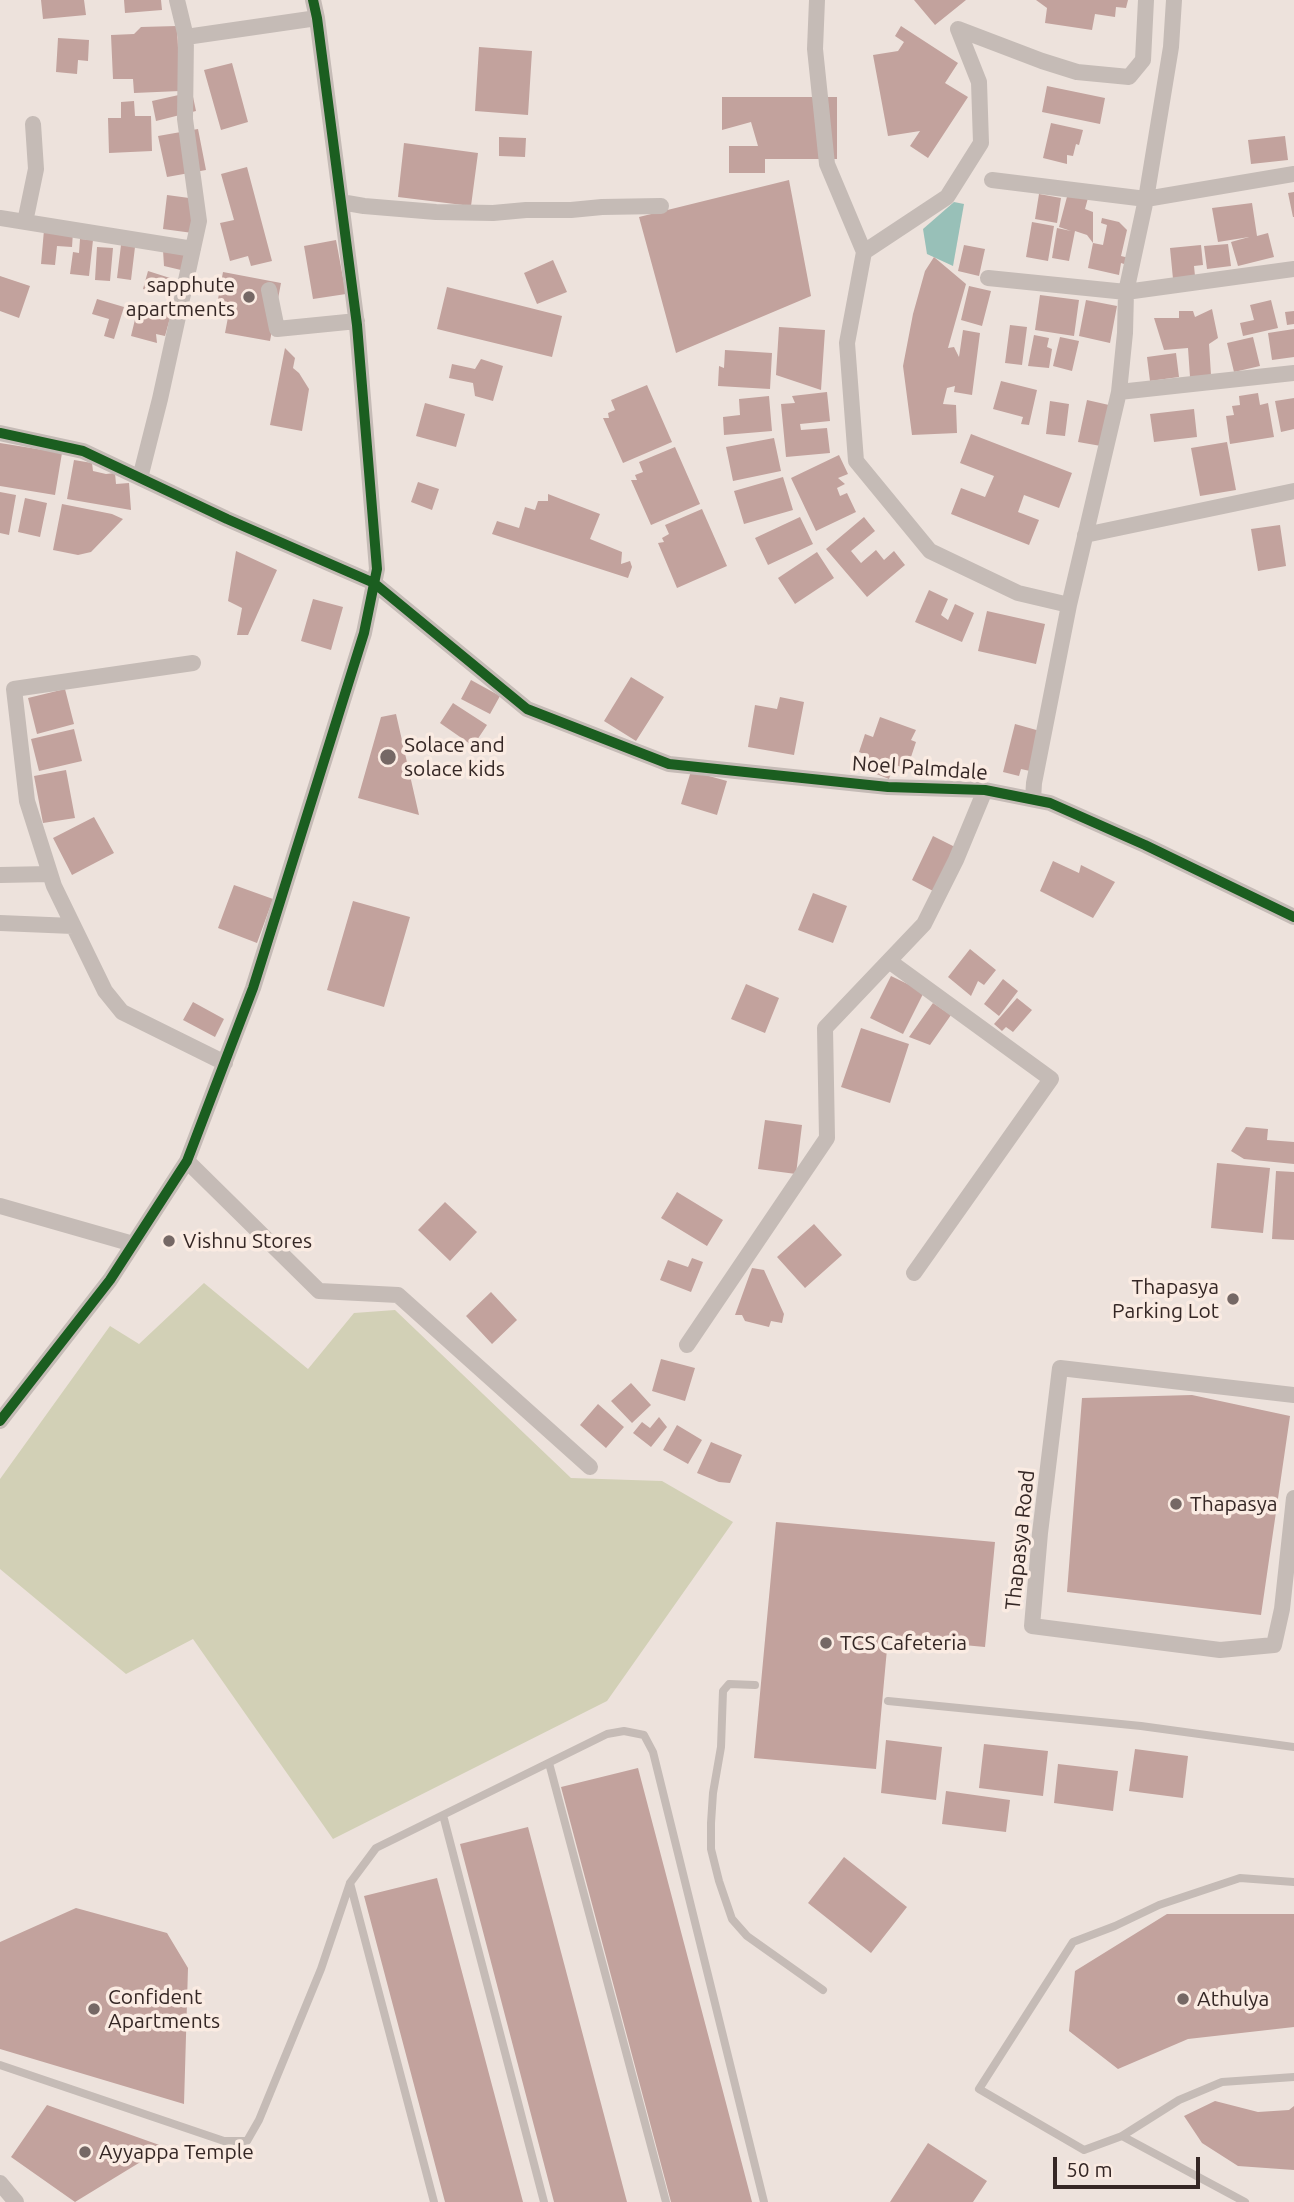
<!DOCTYPE html>
<style>
body{margin:0}
#map{position:relative;width:1294px;height:2202px;overflow:hidden;background:#ede2dc;font-family:Ubuntu,sans-serif}
canvas{display:block}
.scale{position:absolute;left:1053px;top:2157px;width:147px;height:32px;box-sizing:border-box;border:4px solid #352725;border-top:0;padding-left:9px;font-size:21px;line-height:24px;white-space:nowrap;color:#352725;-webkit-text-stroke:5px #faebe2;paint-order:stroke}
</style>
<div id="map">
<canvas width="1294" height="2202"></canvas>
<div class="scale">50 m</div>
</div>
<script>
const ctx = document.querySelector('canvas').getContext('2d');
ctx.lineJoin = 'round';
function fill(path, color) { ctx.fillStyle = color; ctx.fill(path, 'evenodd'); }
const toPath = rows => new Path2D(rows.map(r => 'M' + r).join(''));
function stroke(path, color, width, dash) { ctx.strokeStyle = color; ctx.lineWidth = width; ctx.lineCap = dash ? 'butt' : 'round'; ctx.setLineDash(dash || []); ctx.stroke(path); }
function write(font, color, halo, rows, align = 'center') {
  ctx.font = font + ' Ubuntu,sans-serif'; ctx.lineWidth = 7; ctx.setLineDash([]); ctx.textBaseline = 'middle'; ctx.strokeStyle = halo; ctx.fillStyle = color; for (const [text, x, y, turn = 0] of rows) {
    ctx.save(); ctx.translate(x, y); ctx.rotate((+turn || 0) * Math.PI / 180); ctx.textAlign = isNaN(turn) ? turn : align; if (halo) ctx.strokeText(text, 0, 0); ctx.fillText(text, 0, 0); ctx.restore();
  }
}
fill(toPath([
 [204,1283,308,1369,354,1313,395,1310,571,1478,662,1481,733,1522,607,1701,333,1839,193,1639,126,1674,0,1569,0,1479,110,1326,139,1344]
]), '#d2d0b6');
fill(toPath([
 [954,202,964,204,953,266,927,254,923,229]
]), '#98c0b8');
fill(toPath([
 [41,0,84,0,86,15,43,19],
 [124,0,161,0,162,10,125,13],
 [914,0,966,0,935,25],
 [1036,0,1128,0,1126,8,1116,7,1115,17,1095,14,1092,30,1045,23,1047,8],
 [177,26,180,91,134,93,133,79,113,79,111,35,134,34,141,27],
 [901,26,958,63,945,83,968,97,928,158,910,146,920,131,888,136,873,55,898,51,904,42,895,36],
 [58,38,89,40,88,61,78,60,77,74,56,72],
 [479,47,532,51,528,115,475,111],
 [232,63,248,122,221,130,204,70],
 [1047,86,1105,98,1100,124,1042,112],
 [192,92,196,111,156,121,152,101],
 [722,97,837,97,837,159,765,159,765,173,729,173,729,146,758,146,751,122,722,130],
 [134,101,135,116,151,116,152,151,109,153,108,118,121,118,121,102],
 [1051,123,1083,130,1079,145,1076,144,1073,156,1067,155,1067,164,1043,158],
 [198,129,206,170,167,177,158,136],
 [1285,136,1288,160,1251,164,1248,140],
 [499,137,526,138,525,157,499,156],
 [404,143,478,153,471,206,398,197],
 [247,167,272,261,251,266,248,256,230,261,220,223,234,220,221,174],
 [789,180,811,296,676,353,639,217],
 [1294,192,1294,217,1293,217,1288,193],
 [1068,193,1088,198,1085,209,1093,212,1093,243,1103,245,1107,225,1101,223,1102,218,1119,222,1127,230,1121,256,1129,258,1127,265,1121,263,1119,275,1088,268,1093,243,1087,235,1075,231,1069,261,1052,258,1057,228,1071,231,1059,227],
 [1039,194,1061,198,1057,223,1035,219],
 [167,195,204,200,200,234,163,229],
 [1252,203,1257,236,1268,233,1274,257,1238,266,1231,242,1249,237,1218,242,1212,208],
 [1032,222,1054,226,1048,261,1026,257],
 [44,230,73,232,72,247,57,246,55,265,41,264],
 [80,239,93,240,89,276,70,274,73,252,79,253],
 [336,240,346,294,313,299,304,246],
 [1228,244,1231,266,1207,269,1204,246],
 [121,245,135,247,131,280,117,278],
 [964,245,985,249,979,276,958,271],
 [1201,245,1203,265,1194,266,1195,276,1173,279,1170,248],
 [97,247,113,248,110,281,95,280],
 [163,250,184,255,181,270,164,266],
 [934,257,966,284,948,348,954,347,959,357,963,330,980,333,972,395,954,392,955,386,947,388,943,404,956,405,957,433,912,435,903,366,913,314,925,271],
 [553,260,567,292,537,304,524,273],
 [148,271,170,278,166,295,143,289],
 [223,272,281,283,270,341,225,333,229,312,216,310],
 [0,276,30,286,19,318,0,311],
 [969,286,991,291,982,326,961,320],
 [447,287,562,316,552,357,437,329],
 [1040,295,1079,300,1074,336,1035,330],
 [97,299,124,307,114,339,104,336,109,319,92,314],
 [1086,300,1117,306,1110,343,1079,336],
 [1271,300,1278,328,1243,336,1240,323,1254,320,1250,305],
 [139,303,172,311,165,336,156,334,157,343,131,336],
 [1212,309,1218,338,1209,344,1211,375,1190,377,1188,348,1164,350,1154,318,1179,318,1179,311,1193,311,1195,317],
 [1294,311,1294,324,1287,325,1285,312],
 [1010,325,1027,327,1022,365,1005,363],
 [779,327,825,330,821,390,776,375],
 [1294,329,1294,357,1272,360,1268,333],
 [1034,335,1049,338,1047,347,1052,349,1049,368,1028,366],
 [1060,337,1079,341,1072,371,1053,366],
 [1253,337,1260,366,1234,372,1227,343],
 [285,348,295,358,293,368,299,373,309,389,302,431,270,425],
 [725,350,772,353,770,389,718,386,719,366,724,368],
 [1176,353,1179,377,1150,381,1147,357],
 [481,359,503,366,493,401,475,396,473,383,449,378,452,364,475,369],
 [1001,381,1037,390,1029,425,1021,424,1023,417,993,409],
 [647,385,672,442,623,463,603,418,609,418,608,413,615,410,611,400],
 [827,392,830,421,800,424,801,430,827,428,830,453,786,457,781,404,795,403,792,396],
 [1258,393,1260,405,1268,403,1274,437,1230,444,1226,416,1234,415,1232,406,1240,405,1239,396],
 [769,396,772,431,724,435,723,417,740,415,739,399],
 [1294,398,1294,429,1281,432,1275,401],
 [1087,400,1109,405,1101,446,1078,442],
 [1050,401,1069,404,1065,436,1046,434],
 [425,403,465,414,456,447,416,436],
 [1194,409,1197,437,1154,442,1150,414],
 [971,434,1072,473,1059,508,1024,495,1018,512,1039,520,1029,545,951,514,961,488,985,497,994,476,960,463],
 [774,438,781,471,733,481,726,447],
 [1227,442,1236,490,1200,496,1191,448],
 [0,443,62,453,55,495,0,486],
 [675,447,700,504,651,525,631,480,637,480,635,475,643,472,639,462],
 [839,455,848,474,838,478,845,484,837,488,840,496,847,493,856,512,816,531,791,478],
 [74,460,92,463,93,471,106,474,115,473,116,484,129,483,131,510,67,499],
 [783,477,793,510,744,524,734,491],
 [418,482,439,489,432,510,411,502],
 [0,492,16,495,9,535,0,533],
 [548,494,600,514,590,539,622,552,621,564,630,561,632,567,628,578,492,534,497,521,519,528,525,507,535,510,538,501,548,501],
 [25,498,47,503,40,537,18,532],
 [62,504,112,514,123,519,91,552,78,555,53,550],
 [702,509,727,566,677,588,658,543,664,542,662,538,669,534,665,525],
 [800,517,813,544,768,565,755,538],
 [864,517,875,531,851,551,861,563,876,550,884,560,894,551,905,565,867,597,826,549],
 [1280,525,1286,566,1258,571,1251,529],
 [236,551,277,570,248,635,237,635,242,608,228,601],
 [817,552,834,578,795,604,778,578],
 [929,590,948,599,941,615,948,620,955,604,974,613,962,642,915,622],
 [313,599,343,607,331,650,301,641],
 [987,611,1045,624,1036,664,978,651],
 [631,677,664,697,636,741,604,721],
 [471,680,500,696,490,714,461,699],
 [65,689,74,724,37,734,28,698],
 [780,697,804,702,794,755,748,747,755,705,777,709],
 [453,703,487,725,473,746,440,723],
 [396,714,419,815,358,798,381,717],
 [880,717,916,730,911,740,916,742,910,760,903,758,903,768,894,764,889,779,861,768,866,755,859,752,865,734,873,737],
 [1015,724,1040,731,1030,771,1021,769,1019,776,1003,772],
 [74,729,82,761,39,771,31,739],
 [66,770,75,818,43,823,34,776],
 [691,771,727,781,717,815,681,804],
 [94,817,114,853,72,875,53,838],
 [933,836,957,848,935,892,912,880],
 [1053,861,1079,873,1081,865,1115,882,1093,918,1040,891],
 [234,885,273,899,257,943,218,928],
 [813,893,847,906,833,943,798,930],
 [353,901,410,917,384,1007,327,990],
 [970,949,996,970,984,985,978,981,971,996,948,977],
 [891,976,924,992,903,1034,870,1018],
 [1003,979,1018,991,999,1016,984,1004],
 [746,984,779,998,765,1033,731,1019],
 [1017,998,1032,1010,1013,1032,1006,1027,1002,1031,994,1024],
 [193,1002,224,1019,215,1037,183,1020],
 [933,1003,951,1015,930,1045,909,1037],
 [861,1028,909,1044,890,1103,841,1087],
 [765,1120,802,1125,796,1174,758,1169],
 [1246,1127,1268,1129,1267,1140,1294,1142,1294,1164,1244,1159,1231,1151],
 [1217,1163,1270,1168,1263,1233,1211,1228],
 [1276,1171,1294,1172,1294,1240,1272,1239],
 [677,1192,723,1220,707,1246,661,1218],
 [445,1202,477,1232,450,1261,418,1230],
 [814,1224,842,1255,805,1288,777,1257],
 [692,1258,703,1262,691,1292,660,1280,668,1260,688,1267],
 [752,1268,764,1270,784,1314,782,1323,771,1321,769,1327,745,1321,742,1315,735,1315],
 [491,1292,517,1320,492,1344,466,1316],
 [661,1359,695,1368,685,1401,652,1391],
 [631,1383,651,1405,632,1423,611,1401],
 [1192,1395,1290,1416,1261,1615,1067,1592,1082,1398],
 [598,1404,624,1427,606,1448,580,1425],
 [659,1417,667,1427,651,1447,633,1433,642,1422,650,1428],
 [677,1425,702,1440,688,1464,663,1450],
 [711,1442,742,1455,730,1483,719,1482,697,1473],
 [776,1522,995,1542,985,1647,888,1638,876,1769,754,1758],
 [886,1740,942,1747,936,1800,881,1793],
 [984,1744,1048,1751,1043,1796,979,1788],
 [1135,1749,1188,1756,1183,1798,1129,1791],
 [1058,1764,1118,1771,1113,1811,1054,1803],
 [638,1768,752,2202,671,2202,561,1787],
 [946,1791,1010,1800,1006,1832,942,1824],
 [528,1827,627,2202,554,2202,460,1844],
 [844,1857,907,1907,871,1953,808,1903],
 [437,1878,523,2202,445,2202,364,1896],
 [76,1908,167,1933,188,1968,184,2104,0,2049,0,1942],
 [1167,1914,1294,1914,1294,2027,1188,2039,1118,2069,1069,2031,1075,1971],
 [1215,2101,1258,2112,1289,2110,1294,2106,1294,2170,1238,2166,1202,2143,1184,2116],
 [47,2105,165,2147,75,2202,11,2157],
 [928,2143,987,2181,973,2202,890,2202]
]), '#c2a29d');
stroke(toPath([
 [755,1685,729,1684,723,1691,721,1747,713,1793,711,1823,711,1849,719,1881,732,1919,747,1936,823,1990],
 [888,1701,1141,1726,1294,1747],
 [549,1763,666,2202],
 [443,1815,544,2202],
 [1294,1882,1240,1878,1159,1905,1115,1926,1073,1942,979,2089,1084,2150,1122,2136,1179,2100,1222,2082,1294,2077],
 [350,1883,434,2202],
 [0,2065,224,2141,247,2141,259,2120,321,1969,350,1883,376,1848,607,1734,624,1731,644,1735,653,1752,764,2202],
 [1122,2136,1245,2202]
]), '#c5bbb6', 8);
stroke(toPath([
 [817,0,815,49,827,164,864,252,847,343,856,461,930,551,1018,593,1069,605],
 [186,37,317,18],
 [992,180,1146,199,1294,174],
 [341,202,364,206,436,212,493,213,526,210,571,210,602,207,661,206],
 [0,218,193,249],
 [25,222,36,169,33,124],
 [864,252,947,197,981,143,979,82,958,29,1042,61,1077,72,1129,77,1143,60,1146,0],
 [988,278,1126,292,1294,269],
 [269,290,277,329,357,321],
 [1119,392,1294,373],
 [0,433,83,451,227,519,374,583,527,709,669,764,888,787,985,790,1050,803,1145,845,1294,917],
 [140,478,160,399,199,221,185,119,186,37,177,0],
 [1085,535,1294,491],
 [193,663,14,689,27,801,54,886,105,991,122,1012,225,1063],
 [1033,799,1034,783,1069,605,1119,392,1125,333,1126,292,1146,199,1171,47,1174,0],
 [0,875,50,874],
 [0,923,73,926],
 [889,961,1051,1079,914,1273],
 [187,1161,319,1291,398,1295,590,1467],
 [0,1206,133,1244],
 [687,1345,827,1138,825,1028,924,924,956,860,985,790],
 [1294,1395,1060,1368,1040,1533,1032,1626,1220,1650,1274,1645,1282,1609,1294,1498],
 [0,1421,110,1280,187,1161,253,988,364,633,377,569,357,325,317,18,313,0],
 [0,2183,16,2202]
]), '#c5bbb6', 16);
stroke(toPath([
 [0,433,83,451,227,519,374,583,527,709,669,764,888,787,985,790,1050,803,1145,845,1294,917],
 [0,1421,110,1280,187,1161,253,988,364,633,377,569,357,325,317,18,313,0]
]), '#1b5e20', 10);
for (const [x, y, r, color] of [
 [249,297,7,"#756865"],
 [388,757,9,"#756865"],
 [169,1241,7,"#756865"],
 [1233,1299,7,"#756865"],
 [1176,1504,7,"#756865"],
 [826,1643,7,"#756865"],
 [1183,1999,7,"#756865"],
 [94,2009,7,"#756865"],
 [85,2152,7,"#756865"]
]) { const dot = new Path2D(); dot.arc(x, y, r, 0, 2 * Math.PI); ctx.fillStyle = color; ctx.fill(dot); stroke(dot, '#faebe2', 2.5); }
write('21px', '#352725', '#faebe2', [
 ["sapphute",235,285,"right"],
 ["apartments",235,309,"right"],
 ["Solace and",404,745],
 ["solace kids",404,769],
 ["Vishnu Stores",183,1241],
 ["Thapasya",1219,1287,"right"],
 ["Parking Lot",1219,1311,"right"],
 ["Thapasya",1190,1504],
 ["TCS Cafeteria",840,1643],
 ["Confident",108,1997],
 ["Apartments",108,2021],
 ["Athulya",1197,1999],
 ["Ayyappa Temple",99,2152]
], 'left');
write('21px', '#352725', '#faebe2', [
 ["Noel Palmdale",920,768,4],
 ["Thapasya Road",1020,1540,-84]
]);
</script>
